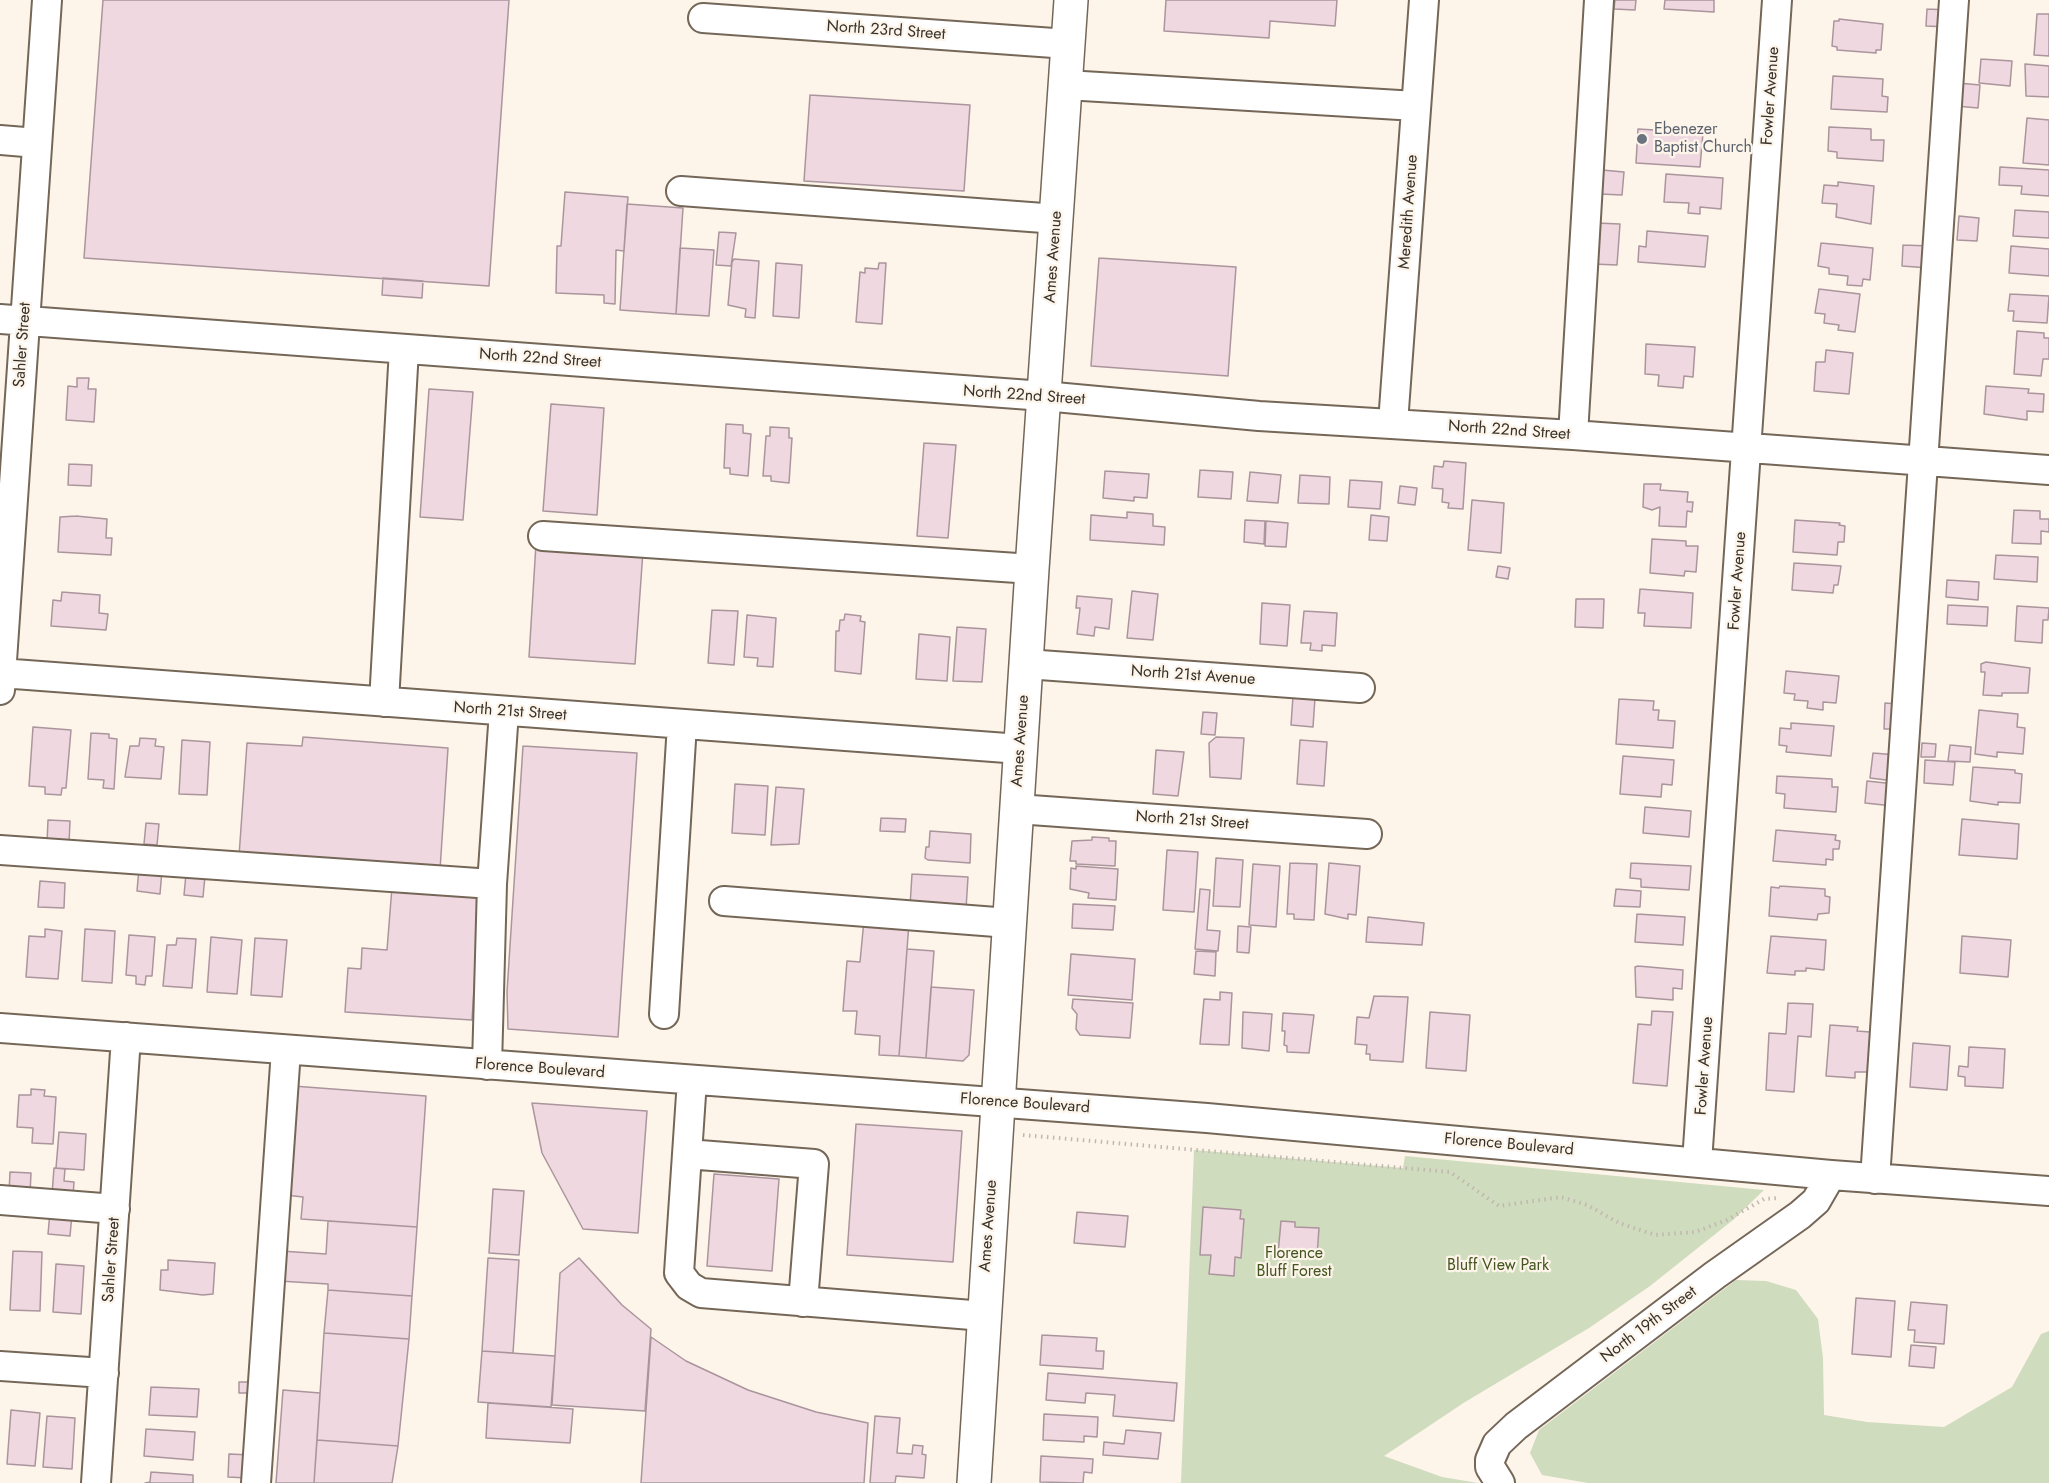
<!DOCTYPE html>
<style>
body{margin:0}
canvas{display:block;background:#fdf4ea}
</style>
<canvas width="2049" height="1483"></canvas>
<script>
const ctx = document.querySelector('canvas').getContext('2d');
ctx.lineJoin = 'round';
function fill(path, color) { ctx.fillStyle = color; ctx.fill(path, 'evenodd'); }
const toPath = rows => new Path2D(rows.map(r => 'M' + r).join(''));
function stroke(path, color, width, dash) { ctx.strokeStyle = color; ctx.lineWidth = width; ctx.lineCap = dash ? 'butt' : 'round'; ctx.setLineDash(dash || []); ctx.stroke(path); }
function write(font, color, halo, rows, align = 'center') {
  ctx.font = font + ' Jost,sans-serif'; ctx.lineWidth = 4.5; ctx.setLineDash([]); ctx.textBaseline = 'middle'; ctx.strokeStyle = halo; ctx.fillStyle = color; for (const [text, x, y, turn = 0] of rows) {
    ctx.save(); ctx.translate(x, y); ctx.rotate((+turn || 0) * Math.PI / 180); ctx.textAlign = isNaN(turn) ? turn : align; if (halo) ctx.strokeText(text, 0, 0); ctx.fillText(text, 0, 0); ctx.restore();
  }
}
fill(toPath([
 [1194,1150,1403,1168,1405,1156,1764,1190,1733,1220,1650,1286,1589,1328,1465,1402,1384,1456,1442,1477,1478,1483,1181,1483],
 [1736,1280,1766,1281,1796,1290,1818,1319,1823,1358,1824,1415,1867,1422,1944,1427,2012,1387,2041,1334,2049,1331,2049,1483,1588,1483,1542,1475,1530,1453,1539,1430]
]), '#d0dcbe');
const building = toPath([
 [103,0,509,0,489,286,84,258,103,0],
 [1166,0,1337,0,1335,26,1270,21,1269,38,1164,31,1166,0],
 [1615,0,1636,0,1635,10,1614,9,1615,0],
 [1665,0,1714,0,1714,12,1664,9,1665,0],
 [1927,9,1949,10,1947,27,1926,26,1927,9],
 [2037,14,2049,14,2049,56,2034,55,2037,14],
 [1839,19,1883,24,1881,50,1876,50,1876,53,1837,50,1837,47,1832,46,1834,21,1839,21,1839,19],
 [1981,59,2012,61,2010,86,1979,83,1981,59],
 [2025,64,2049,66,2049,97,2026,96,2025,64],
 [1833,76,1883,79,1882,96,1888,97,1887,112,1831,109,1833,76],
 [1958,83,1980,85,1978,108,1956,106,1958,83],
 [810,95,970,105,964,191,804,181,810,95],
 [2027,118,2049,120,2049,165,2023,163,2027,118],
 [1829,127,1871,129,1871,140,1884,140,1883,161,1837,158,1837,152,1828,151,1829,127],
 [1638,129,1703,133,1700,167,1636,163,1638,129],
 [2000,167,2049,170,2049,196,2021,194,2022,186,1999,185,2000,167],
 [1602,170,1624,172,1622,195,1600,194,1602,170],
 [1666,174,1723,178,1721,209,1700,207,1700,214,1688,213,1689,203,1664,202,1666,174],
 [1838,182,1874,186,1871,224,1836,217,1837,204,1822,203,1824,185,1838,186,1838,182],
 [565,192,628,197,624,251,616,250,615,304,604,303,604,295,556,293,557,246,561,246,565,192],
 [627,204,683,208,676,314,620,310,627,204],
 [2015,210,2049,212,2049,238,2013,236,2015,210],
 [1959,216,1979,218,1977,241,1957,240,1959,216],
 [1596,223,1620,224,1617,265,1593,264,1596,223],
 [1647,231,1708,236,1705,267,1638,262,1639,246,1646,247,1647,231],
 [719,232,736,233,731,266,716,265,719,232],
 [1821,243,1873,248,1870,280,1863,279,1862,286,1847,285,1848,276,1829,274,1829,268,1818,266,1821,243],
 [1903,245,1930,246,1929,268,1902,266,1903,245],
 [2011,246,2049,249,2049,276,2009,273,2011,246],
 [680,248,714,250,709,316,676,314,680,248],
 [1099,258,1236,267,1228,376,1091,366,1099,258],
 [734,259,759,261,755,318,745,317,746,309,728,305,732,262,734,259],
 [776,263,802,265,799,318,773,316,776,263],
 [879,263,886,263,882,324,856,322,860,272,865,273,865,268,878,269,879,263],
 [383,278,423,281,422,298,382,295,383,278],
 [1819,289,1860,294,1855,332,1838,330,1839,325,1824,323,1825,314,1815,313,1819,289],
 [2010,294,2049,296,2047,323,2013,321,2014,311,2008,311,2010,294],
 [2017,331,2044,333,2044,338,2049,338,2049,359,2043,359,2041,376,2014,374,2017,331],
 [1646,344,1695,347,1693,377,1684,376,1683,388,1658,386,1659,375,1645,374,1646,344],
 [1826,350,1853,353,1849,394,1814,391,1816,362,1825,362,1826,350],
 [77,378,89,378,88,389,96,389,94,422,66,420,68,386,77,387,77,378],
 [1986,386,2029,389,2028,393,2044,394,2043,412,2027,411,2027,420,1984,414,1986,386],
 [429,389,473,392,463,520,420,517,429,389],
 [551,404,604,408,597,515,543,511,551,404],
 [726,424,743,425,743,433,751,434,748,476,730,474,730,468,724,468,726,424],
 [770,427,789,428,789,438,792,438,789,483,771,481,771,476,763,476,766,436,770,436,770,427],
 [924,443,956,445,948,538,917,536,924,443],
 [1444,461,1466,463,1463,509,1448,508,1449,503,1442,502,1443,489,1432,488,1434,466,1443,467,1444,461],
 [69,464,92,465,91,486,68,485,69,464],
 [1200,470,1233,472,1231,499,1198,497,1200,470],
 [1105,471,1149,474,1147,498,1134,497,1134,501,1103,498,1105,471],
 [1250,472,1281,475,1278,503,1247,501,1250,472],
 [1300,475,1330,477,1329,504,1298,503,1300,475],
 [1350,480,1382,482,1380,509,1348,507,1350,480],
 [1644,484,1661,484,1660,490,1688,492,1687,502,1693,502,1692,512,1687,511,1686,527,1659,526,1660,507,1652,510,1643,507,1644,484],
 [1400,486,1417,488,1415,505,1398,503,1400,486],
 [1472,500,1504,503,1501,553,1468,550,1472,500],
 [2014,510,2040,511,2040,519,2049,519,2049,532,2041,531,2041,544,2012,543,2014,510],
 [1127,512,1153,514,1153,526,1165,527,1164,545,1090,540,1091,515,1127,518,1127,512],
 [1371,515,1389,517,1387,541,1369,540,1371,515],
 [76,516,107,519,106,538,112,538,111,555,58,552,60,517,76,516],
 [1245,520,1265,521,1264,544,1244,542,1245,520],
 [1795,520,1840,523,1839,525,1845,526,1844,542,1838,542,1837,555,1793,552,1795,520],
 [1266,521,1288,523,1286,547,1265,546,1266,521],
 [1652,539,1686,541,1686,546,1698,546,1696,572,1685,571,1684,576,1650,573,1652,539],
 [536,544,643,551,635,664,529,657,536,544],
 [1996,555,2038,557,2037,582,1994,579,1996,555],
 [1794,563,1841,566,1838,585,1834,585,1833,593,1792,590,1794,563],
 [1498,566,1510,568,1508,579,1496,577,1498,566],
 [1947,580,1979,582,1978,600,1946,597,1947,580],
 [1640,589,1693,593,1691,628,1644,626,1645,613,1638,613,1640,589],
 [1132,591,1158,594,1153,640,1127,638,1132,591],
 [62,592,100,595,99,613,108,614,106,630,51,626,53,600,61,601,62,592],
 [1077,596,1112,599,1109,629,1095,627,1094,636,1077,634,1080,608,1076,608,1077,596],
 [1576,599,1604,599,1603,628,1575,627,1576,599],
 [1262,603,1290,605,1287,646,1260,644,1262,603],
 [1948,605,1988,607,1987,626,1947,624,1948,605],
 [2017,606,2049,608,2048,620,2043,620,2042,643,2015,641,2017,606],
 [712,610,738,611,734,665,708,663,712,610],
 [1304,611,1337,613,1335,646,1322,645,1322,651,1310,650,1311,643,1301,643,1304,611],
 [845,614,861,616,860,621,865,622,861,674,835,671,836,631,839,631,840,620,844,620,845,614],
 [747,615,776,618,773,667,757,666,758,658,744,657,747,615],
 [957,627,986,629,982,682,953,681,957,627],
 [919,634,950,637,947,681,916,679,919,634],
 [1986,662,2030,668,2028,693,2002,693,2002,696,1983,695,1985,672,1981,672,1981,664,1986,662],
 [1786,671,1839,676,1836,703,1823,702,1823,710,1807,708,1808,701,1794,700,1795,694,1784,693,1786,671],
 [1293,696,1315,698,1313,727,1291,725,1293,696],
 [1619,699,1654,701,1653,710,1659,710,1658,720,1675,721,1673,748,1616,744,1619,699],
 [1885,703,1898,704,1897,729,1884,729,1885,703],
 [1979,710,2018,714,2017,727,2025,728,2023,754,1997,752,1997,757,1975,754,1979,710],
 [1203,712,1217,713,1215,735,1201,734,1203,712],
 [1791,723,1834,726,1831,756,1786,752,1787,746,1779,745,1780,728,1791,729,1791,723],
 [33,727,71,730,66,788,62,788,61,795,45,794,45,787,29,786,33,727],
 [91,733,109,734,109,738,117,739,114,789,103,788,104,780,88,779,91,733],
 [303,737,448,748,440,870,239,856,247,743,302,746,303,737],
 [1216,737,1244,738,1241,779,1210,777,1209,743,1216,737],
 [140,738,156,739,155,746,164,747,161,779,125,777,130,746,139,746,140,738],
 [182,740,210,742,207,795,179,794,182,740],
 [1300,740,1327,742,1324,786,1297,784,1300,740],
 [1922,743,1936,744,1935,757,1921,757,1922,743],
 [1950,745,1971,747,1970,762,1948,761,1950,745],
 [523,746,637,753,618,1037,508,1029,507,992,523,746],
 [1156,750,1184,752,1178,796,1153,794,1156,750],
 [1873,753,1897,755,1894,781,1870,778,1873,753],
 [1623,756,1674,760,1672,785,1662,784,1661,797,1620,794,1623,756],
 [1925,760,1955,762,1953,785,1924,783,1925,760],
 [1973,767,2015,770,2015,773,2022,774,2020,803,1998,802,1998,805,1970,801,1973,767],
 [1777,776,1832,779,1832,787,1838,787,1836,812,1784,808,1785,794,1776,793,1777,776],
 [1867,781,1895,784,1893,806,1865,803,1867,781],
 [735,784,768,786,765,835,732,833,735,784],
 [776,787,804,789,799,844,771,845,776,787],
 [1645,807,1691,811,1689,837,1643,833,1645,807],
 [881,818,906,819,905,832,880,831,881,818],
 [1962,819,2019,824,2017,859,1959,855,1962,819],
 [48,820,70,821,69,844,47,843,48,820],
 [146,823,159,824,157,845,144,844,146,823],
 [1776,830,1836,835,1835,840,1840,841,1839,849,1833,849,1833,860,1826,859,1826,865,1773,861,1776,830],
 [930,831,971,834,970,863,928,860,925,858,926,847,929,847,930,831],
 [1092,837,1109,838,1109,841,1116,841,1115,866,1076,864,1076,861,1070,861,1072,841,1092,840,1092,837],
 [1167,850,1198,852,1194,912,1163,910,1167,850],
 [1216,858,1243,860,1240,907,1213,906,1216,858],
 [1290,863,1317,864,1314,920,1294,919,1294,914,1287,914,1290,863],
 [1329,863,1360,866,1356,915,1348,914,1348,919,1325,914,1329,863],
 [1631,863,1691,866,1689,890,1641,887,1641,879,1630,878,1631,863],
 [1253,864,1280,866,1276,927,1249,925,1253,864],
 [1076,866,1118,869,1116,900,1088,898,1089,893,1070,889,1071,868,1076,869,1076,866],
 [139,868,162,870,160,894,137,891,139,868],
 [186,874,205,876,203,897,184,895,186,874],
 [912,874,968,877,966,909,910,906,912,874],
 [40,881,65,883,64,908,38,907,40,881],
 [1780,886,1825,889,1825,896,1830,897,1829,913,1818,914,1817,920,1769,916,1771,887,1779,888,1780,886],
 [392,887,480,893,472,1020,345,1012,348,968,361,969,362,948,387,950,392,887],
 [1200,889,1210,890,1207,930,1220,931,1218,951,1195,949,1200,889],
 [1616,889,1641,891,1640,907,1614,906,1616,889],
 [1073,904,1115,906,1113,930,1072,928,1073,904],
 [1637,914,1685,917,1683,945,1635,942,1637,914],
 [1368,917,1424,923,1422,945,1366,942,1368,917],
 [864,920,909,923,899,1056,879,1055,880,1036,855,1034,857,1011,843,1011,847,961,860,962,864,920],
 [1238,926,1251,927,1249,953,1237,952,1238,926],
 [45,929,62,931,58,979,26,977,29,936,45,937,45,929],
 [85,929,115,931,112,983,82,981,85,929],
 [129,935,155,937,152,976,146,976,145,985,136,984,136,976,126,975,129,935],
 [1771,936,1826,940,1824,970,1806,968,1806,971,1795,971,1795,975,1767,973,1771,936],
 [1962,936,2011,940,2008,977,1960,973,1962,936],
 [211,937,242,940,237,994,207,992,211,937],
 [177,938,196,939,192,988,163,986,167,945,176,945,177,938],
 [255,938,287,940,282,997,251,995,255,938],
 [907,949,934,951,926,1058,899,1056,907,949],
 [1196,951,1216,952,1215,976,1194,974,1196,951],
 [1071,954,1135,959,1132,1000,1068,995,1071,954],
 [1638,966,1683,970,1682,989,1673,988,1673,1000,1636,997,1635,967,1638,966],
 [931,987,974,990,969,1055,963,1061,926,1058,931,987],
 [1220,992,1232,993,1229,1045,1200,1044,1204,999,1220,1000,1220,992],
 [1374,996,1408,997,1403,1062,1370,1060,1370,1054,1366,1054,1367,1045,1355,1044,1357,1017,1369,1018,1374,996],
 [1073,999,1133,1003,1130,1038,1080,1035,1076,1029,1077,1014,1072,1008,1073,999],
 [1788,1003,1813,1004,1811,1037,1798,1036,1794,1092,1766,1090,1769,1033,1786,1034,1788,1003],
 [1652,1011,1673,1012,1667,1086,1633,1083,1638,1024,1651,1025,1652,1011],
 [1243,1012,1272,1014,1269,1051,1242,1048,1243,1012],
 [1430,1012,1470,1015,1466,1071,1426,1068,1430,1012],
 [1283,1013,1314,1015,1309,1053,1287,1052,1287,1046,1284,1045,1285,1031,1282,1031,1283,1013],
 [1830,1025,1858,1027,1857,1031,1870,1032,1868,1072,1855,1072,1855,1078,1826,1076,1830,1025],
 [1913,1043,1950,1046,1947,1090,1910,1087,1913,1043],
 [1969,1047,2005,1049,2003,1088,1965,1086,1965,1077,1958,1076,1959,1066,1968,1067,1969,1047],
 [293,1086,426,1096,417,1227,301,1219,303,1197,285,1195,293,1086],
 [31,1089,45,1090,44,1096,56,1097,53,1144,32,1143,33,1128,17,1127,19,1095,31,1095,31,1089],
 [532,1103,647,1111,638,1233,583,1229,542,1153,532,1103],
 [856,1124,962,1131,953,1262,847,1255,856,1124],
 [59,1132,86,1134,84,1170,56,1168,59,1132],
 [54,1168,65,1169,64,1181,74,1182,73,1196,52,1194,54,1168],
 [10,1172,31,1173,30,1194,9,1193,10,1172],
 [714,1174,779,1179,772,1271,707,1266,714,1174],
 [493,1189,524,1191,519,1255,489,1253,493,1189],
 [1203,1207,1241,1210,1240,1219,1244,1219,1241,1258,1235,1257,1234,1276,1209,1274,1211,1255,1200,1255,1203,1207],
 [50,1212,72,1214,70,1236,48,1234,50,1212],
 [1077,1212,1128,1216,1125,1247,1074,1243,1077,1212],
 [328,1221,417,1227,412,1296,328,1290,328,1284,279,1281,281,1251,326,1254,328,1221],
 [1281,1221,1295,1222,1295,1227,1319,1228,1317,1256,1278,1254,1281,1221],
 [13,1251,42,1252,40,1311,10,1310,13,1251],
 [488,1258,519,1260,513,1353,482,1351,488,1258],
 [579,1258,622,1305,651,1329,645,1411,552,1405,560,1273,579,1258],
 [168,1260,215,1263,213,1294,203,1295,160,1290,161,1270,168,1270,168,1260],
 [56,1264,84,1266,81,1314,53,1312,56,1264],
 [328,1290,412,1296,409,1339,324,1333,328,1290],
 [1856,1298,1895,1301,1891,1357,1852,1354,1856,1298],
 [1911,1302,1947,1305,1944,1344,1914,1342,1915,1330,1908,1330,1911,1302],
 [324,1333,409,1339,398,1446,317,1440,324,1333],
 [1042,1335,1097,1338,1096,1351,1104,1351,1103,1369,1040,1365,1042,1335],
 [651,1337,686,1361,748,1390,816,1412,868,1423,864,1483,641,1483,651,1337],
 [1911,1345,1936,1347,1934,1368,1909,1366,1911,1345],
 [482,1351,555,1356,551,1407,478,1402,482,1351],
 [1048,1373,1177,1383,1174,1421,1113,1416,1115,1395,1086,1393,1085,1403,1046,1400,1048,1373],
 [239,1382,248,1382,248,1393,239,1393,239,1382],
 [151,1387,199,1389,197,1417,149,1415,151,1387],
 [283,1390,320,1393,314,1483,276,1483,283,1390],
 [488,1403,573,1409,570,1443,486,1438,488,1403],
 [11,1410,40,1413,35,1466,7,1464,11,1410],
 [1044,1414,1098,1417,1097,1437,1084,1436,1084,1442,1043,1440,1044,1414],
 [47,1416,75,1418,72,1469,43,1467,47,1416],
 [875,1416,900,1418,897,1453,912,1454,913,1445,923,1446,922,1454,926,1455,924,1478,896,1476,895,1483,870,1483,875,1416],
 [146,1429,195,1432,193,1460,144,1456,146,1429],
 [1126,1430,1161,1433,1158,1459,1103,1455,1104,1442,1124,1444,1126,1430],
 [317,1440,398,1446,392,1483,314,1483,317,1440],
 [229,1454,250,1455,248,1478,228,1477,229,1454],
 [1041,1456,1093,1459,1092,1473,1084,1472,1083,1483,1040,1482,1041,1456],
 [151,1472,193,1475,193,1483,145,1483,150,1482,151,1472]
]);
fill(building, '#efd8e0');
stroke(building, '#ab959d', 1.5);
const minor = toPath([
 [703,18,1068,44],
 [1066,85,1416,106],
 [0,140,37,143],
 [681,191,1057,219],
 [0,319,1044,396,1259,416,1573,435,2049,470],
 [1393,423,1424,0],
 [1573,435,1599,0],
 [543,536,1032,569],
 [1026,664,1360,688],
 [0,673,1020,749],
 [0,690,47,0],
 [384,702,404,349],
 [1017,809,1367,834],
 [0,850,492,884],
 [724,901,1009,923],
 [664,1014,682,724],
 [0,1028,1207,1118,1831,1175,2049,1191],
 [487,1065,492,884,504,711],
 [692,1080,679,1273,689,1286,701,1293,984,1316],
 [687,1154,814,1164,803,1302],
 [1697,1162,1777,0],
 [1875,1179,1954,0],
 [0,1200,115,1209],
 [0,1366,104,1373],
 [96,1483,126,1037],
 [256,1483,286,1050],
 [1500,1483,1490,1467,1490,1460,1497,1444,1516,1426,1715,1275,1800,1215,1816,1201,1831,1175]
]);
const major = toPath([
 [974,1483,1032,569,1071,0]
]);
stroke(minor, '#746758', 32);
stroke(major, '#746758', 36);
stroke(toPath([
 [1023,1135,1450,1172,1499,1206,1561,1197,1587,1205,1619,1223,1655,1235,1695,1232,1727,1220,1764,1199,1779,1198]
]), '#c0b8af', 4, [1.5, 4.5]);
stroke(minor, '#fff', 28);
stroke(major, '#fff', 33);
for (const [x, y, r, color] of [
 [1642,139,6,"#6b7280"]
]) { const dot = new Path2D(); dot.arc(x, y, r, 0, 2 * Math.PI); ctx.fillStyle = color; ctx.fill(dot); stroke(dot, '#fdf4ea', 2); }
write('16px', '#36312a', '#fdf4ea', [
 ["North 23rd Street",886,31,4],
 ["Fowler Avenue",1771,96,-86],
 ["Meredith Avenue",1409,212,-86],
 ["Ames Avenue",1054,257,-86],
 ["Sahler Street",23,345,-86],
 ["North 22nd Street",540,359,4],
 ["North 22nd Street",1024,396,4],
 ["North 22nd Street",1509,431,4],
 ["Fowler Avenue",1738,581,-86],
 ["North 21st Avenue",1193,676,4],
 ["North 21st Street",510,712,4],
 ["Ames Avenue",1021,741,-86],
 ["North 21st Street",1192,821,4],
 ["Fowler Avenue",1705,1066,-86],
 ["Florence Boulevard",540,1069,4],
 ["Florence Boulevard",1025,1104,4],
 ["Florence Boulevard",1509,1145,5],
 ["Ames Avenue",989,1226,-86],
 ["Sahler Street",112,1260,-86],
 ["North 19th Street",1649,1325,-37]
]);
write('16px', '#5b616d', '#fdf4ea', [
 ["Ebenezer",1654,130],
 ["Baptist Church",1654,148]
], 'left');
write('16px', '#43551e', '#fdf4ea', [
 ["Florence",1294,1254],
 ["Bluff Forest",1294,1272],
 ["Bluff View Park",1498,1266]
]);
</script>
